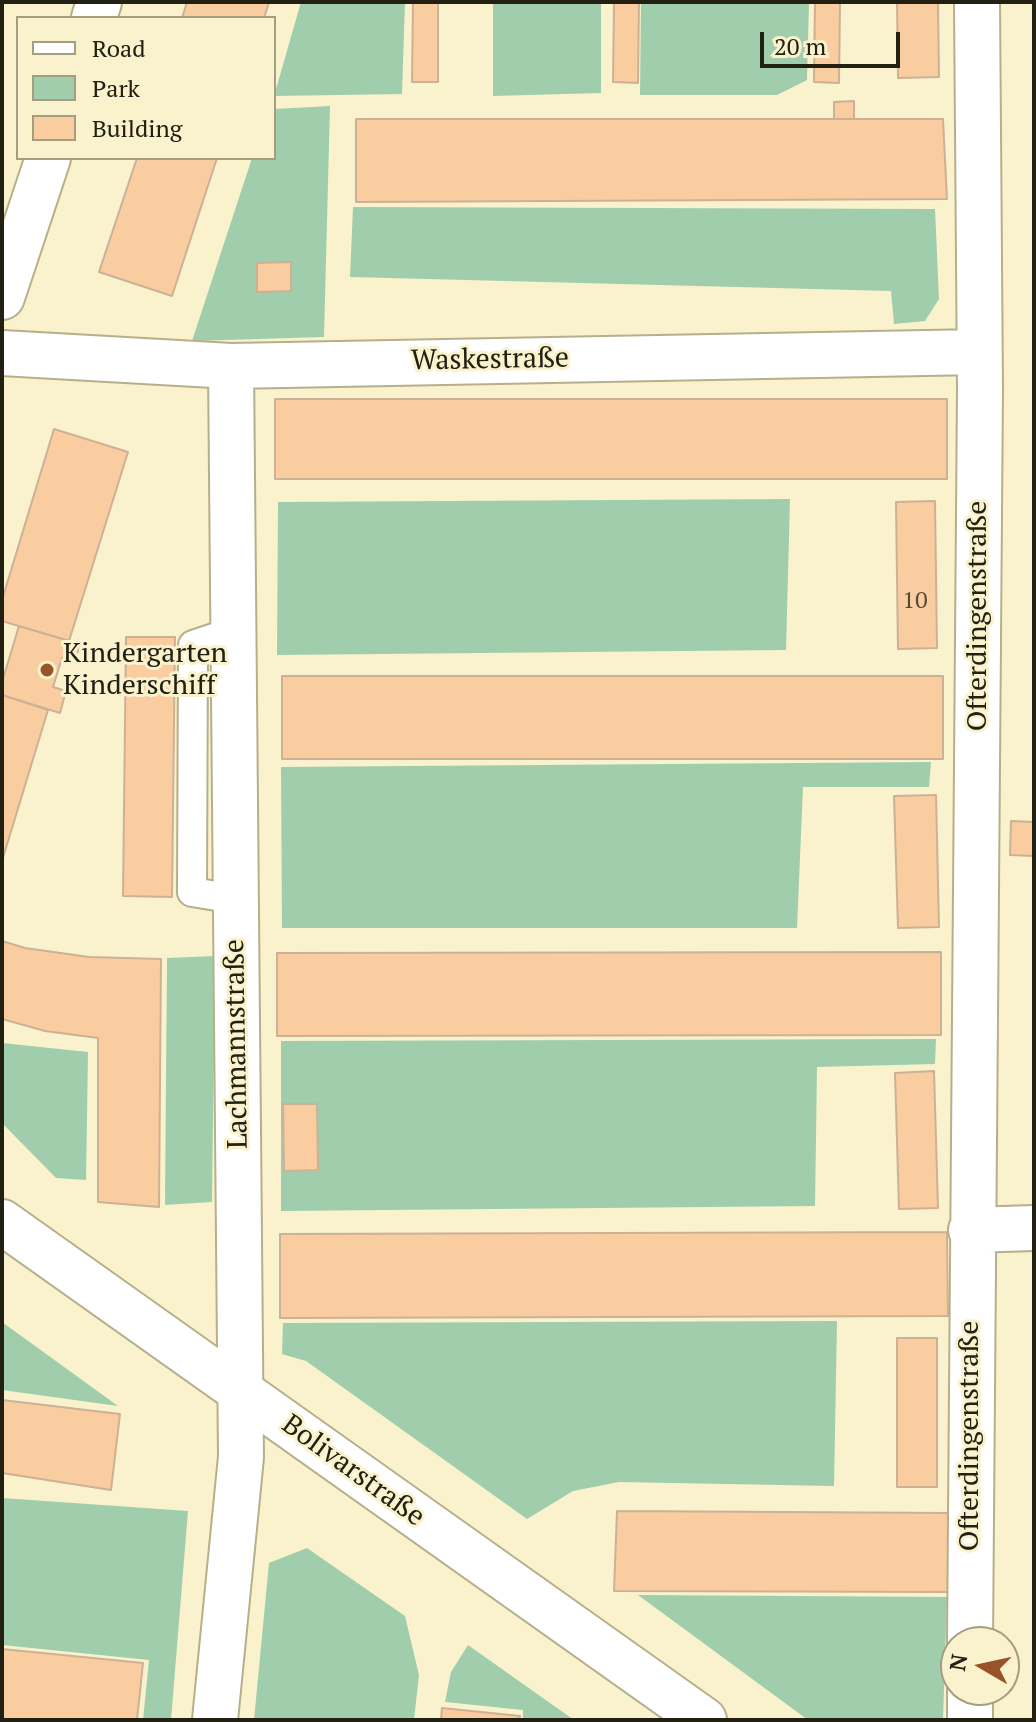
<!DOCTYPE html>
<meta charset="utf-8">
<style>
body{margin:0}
#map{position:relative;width:1036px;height:1722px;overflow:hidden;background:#f9f2cd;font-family:"PT Serif",serif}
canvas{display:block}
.frame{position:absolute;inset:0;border:4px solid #222012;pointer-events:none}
.legend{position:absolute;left:16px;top:16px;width:260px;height:144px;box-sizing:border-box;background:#f9f2cd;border:2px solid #a39e82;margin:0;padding:10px 14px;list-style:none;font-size:24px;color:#222012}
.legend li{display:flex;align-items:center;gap:16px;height:40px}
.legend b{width:40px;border:2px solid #a39e82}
.north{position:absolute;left:940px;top:1626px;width:80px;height:80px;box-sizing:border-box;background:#f9f2cd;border:2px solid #a39e82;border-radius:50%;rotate:279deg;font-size:22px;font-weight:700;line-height:32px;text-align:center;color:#222012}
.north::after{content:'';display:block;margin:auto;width:28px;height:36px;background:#985329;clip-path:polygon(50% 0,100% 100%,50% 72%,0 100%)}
.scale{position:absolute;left:760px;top:32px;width:140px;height:36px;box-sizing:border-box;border:4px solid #222012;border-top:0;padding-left:10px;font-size:24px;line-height:28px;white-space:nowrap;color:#222012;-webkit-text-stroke:6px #f9f2cd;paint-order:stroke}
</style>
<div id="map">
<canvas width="1036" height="1722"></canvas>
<div class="frame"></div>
<ul class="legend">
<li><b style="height:10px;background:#fff"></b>Road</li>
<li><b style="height:22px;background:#a0ceac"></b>Park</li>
<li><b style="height:22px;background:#facda0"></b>Building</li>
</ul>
<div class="north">N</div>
<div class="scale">20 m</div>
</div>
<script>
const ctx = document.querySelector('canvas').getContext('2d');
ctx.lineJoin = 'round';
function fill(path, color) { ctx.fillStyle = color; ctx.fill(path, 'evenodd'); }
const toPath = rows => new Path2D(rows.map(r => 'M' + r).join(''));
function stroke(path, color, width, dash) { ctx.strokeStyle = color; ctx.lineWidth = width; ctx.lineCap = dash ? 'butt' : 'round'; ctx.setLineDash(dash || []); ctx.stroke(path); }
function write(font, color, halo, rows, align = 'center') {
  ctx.font = font + ' "PT Serif",serif'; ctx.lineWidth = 6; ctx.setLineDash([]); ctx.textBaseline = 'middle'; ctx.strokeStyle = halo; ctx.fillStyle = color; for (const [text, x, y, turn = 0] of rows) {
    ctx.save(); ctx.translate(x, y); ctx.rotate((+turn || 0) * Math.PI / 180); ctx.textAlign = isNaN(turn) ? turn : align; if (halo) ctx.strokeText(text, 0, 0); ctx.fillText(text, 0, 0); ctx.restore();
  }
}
fill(toPath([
 [301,2,405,2,402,94,274,96],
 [493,2,601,2,601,93,493,96],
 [641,2,809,2,807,80,777,95,640,95],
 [330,106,324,337,192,341,252,158,274,158,274,109],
 [353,207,935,209,939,299,925,321,894,324,891,291,350,277],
 [790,499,786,650,277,655,278,502],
 [931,762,929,787,803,787,797,928,282,928,281,767],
 [215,956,212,1202,165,1205,167,958],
 [936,1039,935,1064,817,1067,815,1206,281,1211,281,1041],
 [2,1043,88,1052,86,1180,56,1178,2,1123],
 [837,1321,834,1486,619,1482,573,1491,527,1519,306,1361,282,1354,283,1323],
 [2,1322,118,1406,2,1390],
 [2,1498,188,1511,171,1720,143,1720,149,1660,2,1645],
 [307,1548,405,1616,419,1675,414,1720,254,1720,269,1563],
 [638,1595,947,1597,943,1720,808,1720],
 [468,1645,574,1720,523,1720,523,1710,445,1702,451,1672]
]), '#a0ceac');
const building = toPath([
 [187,2,269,2,264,18,182,18,187,2],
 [413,2,438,2,438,82,412,82,413,2],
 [614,2,639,2,638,83,613,82,614,2],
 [815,2,840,2,839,83,814,82,815,2],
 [897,2,938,2,939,77,898,78,897,2],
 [854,101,854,119,834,119,834,102,854,101],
 [356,119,943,119,947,199,356,202,356,119],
 [137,158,217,158,172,296,99,272,137,158],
 [291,262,291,291,257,292,257,263,291,262],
 [275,399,947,399,947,479,275,479,275,399],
 [54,429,128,452,69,641,2,621,2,600,54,429],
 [935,501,937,648,898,649,896,502,935,501],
 [19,626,80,644,75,661,62,658,53,687,66,691,60,713,2,695,2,682,19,626],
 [126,637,175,637,172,897,123,896,126,637],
 [282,676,943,676,943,759,282,759,282,676],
 [2,695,48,710,2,861,2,695],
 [936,795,939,927,898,928,894,796,936,795],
 [1011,821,1034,822,1034,856,1010,855,1011,821],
 [2,941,25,948,89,957,161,959,159,1207,98,1202,98,1038,45,1031,2,1019,2,941],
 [941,952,941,1035,277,1036,277,953,941,952],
 [934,1071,938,1208,899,1209,895,1073,934,1071],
 [283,1104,317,1104,318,1170,284,1171,283,1104],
 [947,1232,948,1316,280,1318,280,1234,947,1232],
 [897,1338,937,1338,937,1487,897,1487,897,1338],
 [2,1400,120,1414,111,1490,2,1473,2,1400],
 [617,1511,949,1513,950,1592,614,1591,617,1511],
 [2,1649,143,1663,137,1720,2,1720,2,1649],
 [442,1708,520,1716,519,1720,441,1720,442,1708]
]);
fill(building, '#facda0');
stroke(building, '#ccb196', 2);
const lane = toPath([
 [232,632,193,645,192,892,235,899]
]);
const street = toPath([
 [94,18,99,2],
 [2,297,48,158],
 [2,353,231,366,979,352],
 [2,1222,704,1720],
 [971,1230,1034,1228],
 [970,1642,980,389,977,2],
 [970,1690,970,1720],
 [215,1720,241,1457,231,366]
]);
stroke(lane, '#b6af8c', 32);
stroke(street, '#b6af8c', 48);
stroke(lane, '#fff', 28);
stroke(street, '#fff', 44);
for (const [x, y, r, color] of [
 [47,670,8,"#985329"]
]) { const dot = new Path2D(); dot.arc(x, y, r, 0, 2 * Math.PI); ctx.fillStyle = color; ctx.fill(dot); stroke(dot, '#f9f2cd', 3); }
write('24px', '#584b36', null, [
 ["10",915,601]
]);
write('28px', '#222012', '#f9f2cd', [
 ["Waskestraße",490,360,-1],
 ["Ofterdingenstraße",978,616,-90],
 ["Lachmannstraße",237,1044,-91],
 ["Ofterdingenstraße",970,1436,-90],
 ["Bolivarstraße",353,1471,36]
]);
write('28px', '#222012', '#f9f2cd', [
 ["Kindergarten",63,654],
 ["Kinderschiff",63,686]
], 'left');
</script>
